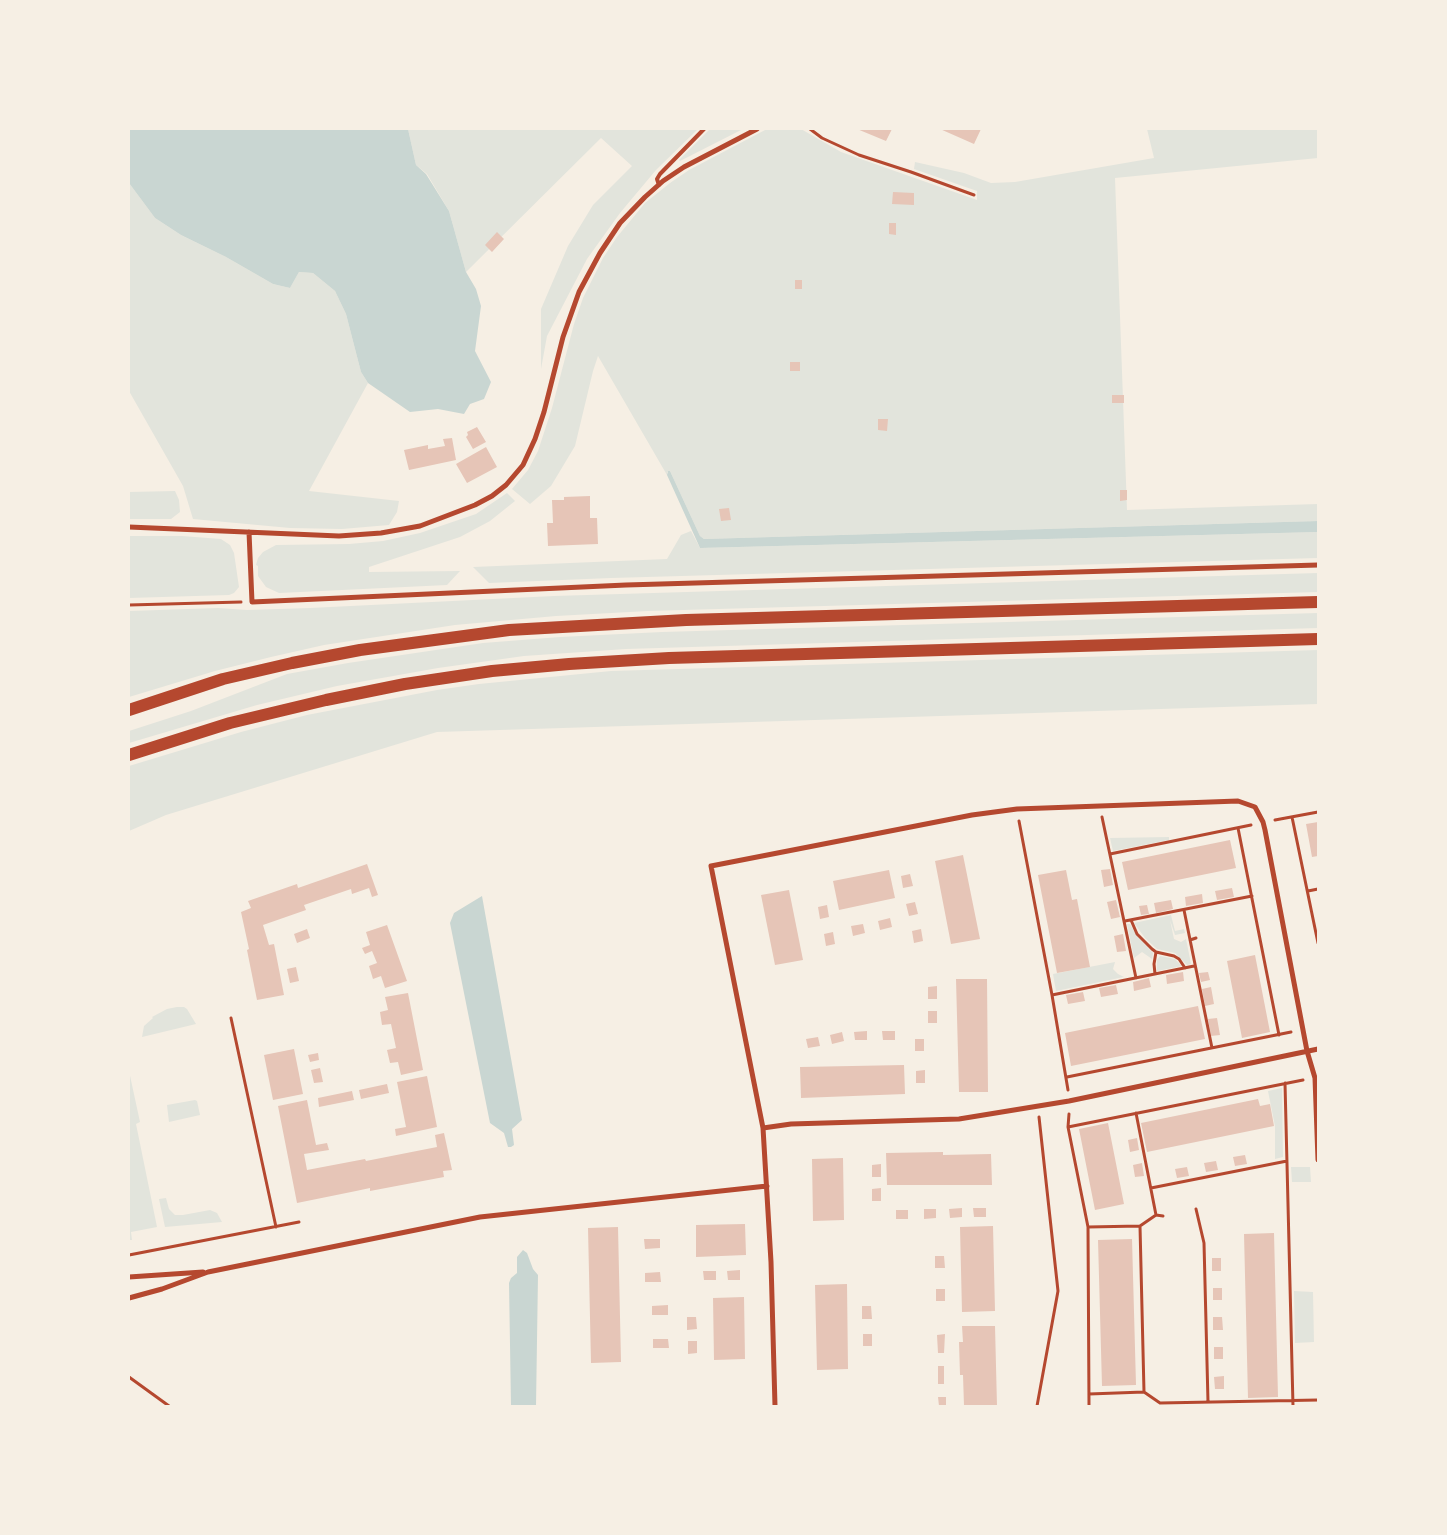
<!DOCTYPE html>
<style>
body{margin:0}
#map{position:relative;width:1447px;height:1535px;overflow:hidden;background:#f6efe4;font-family:"DejaVu Sans",sans-serif}
canvas{display:block}
.frame{position:absolute;inset:0;border:130px solid #f6efe4;pointer-events:none}
</style>
<div id="map">
<canvas width="1447" height="1535"></canvas>
<div class="frame"></div>
</div>
<script>
const ctx = document.querySelector('canvas').getContext('2d');
ctx.lineJoin = 'round';
function fill(path, color) { ctx.fillStyle = color; ctx.fill(path, 'evenodd'); }
const toPath = rows => new Path2D(rows.map(r => 'M' + r).join(''));
function stroke(path, color, width, dash) { ctx.strokeStyle = color; ctx.lineWidth = width; ctx.lineCap = dash ? 'butt' : 'round'; ctx.setLineDash(dash || []); ctx.stroke(path); }
fill(toPath([
 [408,129,698,129,656,170,620,213,587,259,547,336,541,369,541,309,568,246,593,205,632,166,601,138,466,272,449,211,427,174,416,165],
 [710,129,743,129,680,161,679,160],
 [767,129,801,129,841,152,977,200,977,191,914,169,915,162,964,173,991,183,1015,182,1154,158,1147,129,1318,129,1318,158,1115,178,1127,510,1318,504,1318,521,704,539,700,536,670,471,667,472,667,475,598,356,593,371,575,446,551,486,530,504,512,489,528,470,538,451,552,408,574,324,583,298,603,258,617,237,645,203,670,183,689,170],
 [129,183,155,218,181,235,226,257,273,284,290,288,299,272,313,273,335,291,346,314,361,372,368,383,309,491,399,501,397,512,389,525,342,529,290,528,193,519,183,486,129,391],
 [175,491,179,500,180,512,171,519,129,519,129,492],
 [507,493,515,501,490,521,460,537,369,567,369,572,460,571,447,585,279,593,266,587,258,576,258,566,256,565,258,558,263,552,276,545,349,544,383,541,420,533,476,514],
 [691,531,700,548,1318,532,1318,558,611,578,489,583,473,567,667,559,681,535],
 [129,536,182,536,221,539,230,545,234,553,239,587,234,593,229,595,129,598],
 [1318,573,1318,592,648,611,556,616,455,625,324,645,271,657,215,671,129,697,129,611,218,608,247,610,310,608,554,596],
 [1318,613,1318,628,626,649,524,656,438,668,337,686,257,705,129,743,129,731,191,711,287,674,348,663,483,643,560,637,662,632],
 [1318,650,1318,704,437,732,166,815,129,831,129,766,241,732,307,715,437,690,479,684,611,671],
 [1169,837,1169,840,1113,851,1110,838],
 [1171,915,1175,931,1184,929,1185,933,1175,935,1170,920,1174,939,1181,942,1186,939,1191,964,1187,965,1175,953,1157,949,1145,938,1134,923],
 [1127,924,1130,924,1137,936,1153,953,1152,959,1142,952,1134,958],
 [1160,956,1175,959,1182,966,1157,971,1157,960],
 [1115,962,1113,969,1118,974,1124,977,1056,991,1053,974],
 [177,1007,184,1007,187,1009,196,1024,142,1037,144,1026,153,1018,152,1017,167,1009],
 [129,1071,140,1122,136,1124,157,1227,131,1232,132,1240,129,1240],
 [1282,1088,1283,1157,1275,1159,1275,1126,1268,1091],
 [195,1100,197,1101,200,1115,169,1122,167,1105],
 [1291,1167,1310,1167,1311,1182,1292,1182],
 [166,1198,169,1209,175,1215,183,1215,210,1210,217,1213,222,1222,165,1227,159,1199],
 [1294,1291,1313,1292,1314,1342,1295,1343]
]), '#e2e4dc');
fill(toPath([
 [129,129,408,129,416,165,426,174,449,211,466,272,476,289,481,306,475,351,491,382,484,399,470,404,464,414,438,409,410,412,368,383,361,372,346,314,335,291,313,273,299,272,290,288,273,284,226,257,181,235,155,218,129,183],
 [668,471,670,471,700,536,704,539,1318,521,1318,532,700,548,667,475],
 [482,896,522,1120,512,1129,514,1145,511,1147,508,1147,504,1133,490,1123,450,923,454,913],
 [523,1250,527,1253,533,1269,538,1275,536,1406,511,1406,509,1283,511,1278,517,1273,517,1257]
]), '#c9d6d2');
fill(toPath([
 [857,129,892,129,886,141],
 [940,129,981,129,974,144],
 [893,192,914,193,914,205,892,204],
 [889,223,896,223,896,235,889,234],
 [497,232,504,239,492,252,485,245],
 [795,280,802,280,802,289,795,289],
 [790,362,800,362,800,371,790,371],
 [1112,395,1124,395,1124,403,1112,403],
 [878,419,888,419,887,431,878,430],
 [477,427,486,442,473,449,466,437,468,435,467,432],
 [452,438,456,460,409,470,404,450,428,445,428,449,445,446,443,439],
 [486,447,497,467,467,483,456,464],
 [1120,490,1127,490,1127,500,1120,501],
 [590,496,590,518,597,518,598,544,548,546,547,523,553,523,552,500,564,500,564,497],
 [729,508,731,520,721,521,719,509],
 [1318,822,1318,856,1312,857,1306,824],
 [1230,840,1236,868,1128,890,1122,862],
 [963,855,980,939,951,944,935,861],
 [367,864,378,895,372,897,369,888,352,894,351,889,304,905,306,910,263,925,269,945,274,944,284,995,257,1000,247,950,249,949,241,912,251,908,248,901,297,884,298,888],
 [1110,869,1113,885,1104,887,1101,870],
 [889,870,895,898,839,910,833,881],
 [1066,870,1072,900,1077,899,1090,967,1057,973,1038,875],
 [910,874,913,886,903,888,901,876],
 [1232,888,1234,897,1217,900,1215,891],
 [789,890,803,960,775,965,761,895],
 [1202,894,1203,903,1186,906,1185,897],
 [1116,900,1120,917,1111,919,1107,902],
 [1171,900,1173,909,1156,913,1154,903],
 [915,902,918,914,909,916,906,904],
 [827,905,829,917,820,919,818,907],
 [1147,905,1149,914,1141,915,1139,906],
 [890,918,892,927,880,930,878,921],
 [863,924,865,933,853,936,851,926],
 [387,925,407,981,385,988,381,976,373,979,369,966,377,963,372,951,365,954,362,948,370,945,366,932],
 [307,929,310,938,297,943,294,934],
 [921,929,923,941,914,943,912,931],
 [833,932,835,944,826,946,824,934],
 [1123,934,1126,951,1117,952,1114,936],
 [1255,955,1270,1032,1242,1038,1227,961],
 [296,967,299,981,290,983,287,969],
 [1183,972,1184,981,1167,984,1166,975],
 [1208,972,1210,980,1201,982,1199,973],
 [1149,978,1151,987,1134,991,1133,982],
 [956,979,987,979,988,1092,959,1092],
 [1116,985,1118,994,1101,997,1099,988],
 [937,986,937,999,928,999,928,987],
 [1211,987,1214,1004,1205,1006,1202,989],
 [1083,992,1085,1001,1068,1004,1066,995],
 [408,993,423,1070,401,1075,398,1062,390,1063,387,1050,396,1048,391,1024,382,1025,380,1012,388,1010,385,997],
 [1198,1006,1205,1039,1071,1066,1065,1033],
 [928,1011,937,1011,937,1023,928,1023],
 [1217,1018,1220,1035,1211,1036,1208,1019],
 [867,1031,867,1040,855,1040,854,1032],
 [882,1031,895,1031,895,1040,883,1040],
 [842,1032,844,1041,832,1044,830,1035],
 [818,1037,820,1046,808,1048,806,1039],
 [915,1039,924,1039,924,1051,915,1051],
 [294,1049,303,1094,273,1100,264,1055],
 [318,1053,319,1060,310,1062,308,1055],
 [904,1065,905,1094,801,1098,800,1067],
 [320,1068,323,1082,314,1083,311,1070],
 [925,1070,925,1083,916,1083,916,1071],
 [427,1076,437,1127,396,1136,395,1129,406,1127,397,1082],
 [387,1084,389,1093,361,1099,359,1090],
 [352,1091,354,1100,319,1107,318,1098],
 [1258,1099,1260,1106,1270,1104,1274,1126,1147,1152,1141,1123],
 [307,1100,316,1145,327,1143,329,1150,304,1154,307,1170,365,1159,366,1161,437,1147,435,1135,444,1133,452,1170,443,1171,444,1177,370,1191,370,1188,356,1191,297,1203,278,1106],
 [1108,1123,1124,1204,1095,1210,1079,1129],
 [1137,1138,1139,1150,1130,1152,1128,1140],
 [943,1152,943,1155,991,1154,992,1185,887,1185,886,1153],
 [1245,1155,1247,1164,1235,1166,1233,1157],
 [843,1158,844,1220,813,1221,812,1159],
 [1216,1161,1218,1170,1206,1172,1204,1163],
 [1142,1163,1144,1176,1135,1177,1133,1165],
 [881,1164,881,1177,872,1177,872,1165],
 [1187,1167,1189,1176,1177,1178,1175,1169],
 [881,1188,881,1201,872,1201,872,1189],
 [962,1208,962,1217,950,1218,949,1209],
 [973,1208,986,1208,986,1217,974,1217],
 [924,1209,936,1209,936,1218,924,1219],
 [896,1210,908,1210,908,1219,896,1219],
 [745,1224,746,1255,696,1257,696,1225],
 [993,1226,995,1311,962,1312,960,1227],
 [618,1227,621,1362,591,1363,588,1228],
 [1274,1233,1278,1397,1248,1398,1244,1234],
 [644,1239,660,1239,660,1248,645,1249],
 [1132,1239,1136,1385,1102,1386,1098,1240],
 [935,1256,944,1256,945,1268,935,1268],
 [1212,1258,1221,1258,1221,1271,1212,1271],
 [740,1270,740,1280,728,1280,727,1271],
 [703,1271,716,1271,716,1280,704,1280],
 [660,1272,661,1282,645,1282,645,1273],
 [847,1284,848,1369,817,1370,815,1285],
 [1213,1288,1222,1288,1222,1300,1213,1300],
 [936,1289,945,1289,945,1301,936,1301],
 [744,1297,745,1359,714,1360,713,1298],
 [668,1305,668,1315,652,1315,652,1306],
 [862,1306,871,1306,872,1319,862,1319],
 [687,1317,696,1317,697,1329,687,1330],
 [1213,1317,1222,1317,1223,1330,1213,1330],
 [962,1326,995,1326,997,1406,964,1406,963,1375,960,1375,959,1342,963,1342],
 [863,1334,872,1334,872,1346,863,1346],
 [945,1334,944,1353,938,1353,937,1335],
 [653,1339,668,1339,669,1348,653,1348],
 [688,1341,697,1341,697,1353,688,1354],
 [1214,1347,1223,1347,1223,1359,1214,1359],
 [938,1366,944,1366,944,1384,938,1384],
 [1224,1376,1224,1389,1215,1389,1214,1377],
 [938,1397,946,1397,946,1406,939,1406]
]), '#e6c5b7');
stroke(toPath([
 [810,129,822,138,859,155,911,172,974,195],
 [129,605,241,602],
 [1102,817,1136,978],
 [1292,817,1318,943],
 [1275,820,1318,812],
 [1019,821,1052,995,1068,1090],
 [1238,828,1279,1035],
 [1110,854,1251,825],
 [1308,891,1318,889],
 [1184,910,1212,1048],
 [1131,920,1137,934,1152,949,1156,952,1174,956,1179,959,1185,968],
 [1125,921,1252,896],
 [1190,940,1196,938],
 [1155,974,1154,964,1156,952],
 [1052,995,1194,966],
 [231,1018,276,1227],
 [1067,1077,1291,1032],
 [1285,1083,1293,1406],
 [1136,1113,1156,1215,1163,1216],
 [1069,1114,1068,1127,1088,1227,1089,1406],
 [1068,1127,1303,1080],
 [1151,1188,1287,1161],
 [1196,1209,1204,1243,1208,1402],
 [1088,1227,1140,1226],
 [129,1255,299,1222],
 [129,1377,169,1406],
 [1144,1392,1140,1226,1156,1215],
 [1089,1394,1144,1392,1160,1403,1318,1400],
 [1037,1406,1058,1291,1039,1117]
]), '#b5482f', 3);
stroke(toPath([
 [659,185,657,179,660,174,704,129]
]), '#b5482f', 4);
stroke(toPath([
 [129,527,339,536,381,533,420,526,475,505,492,496,506,485,523,465,535,439,544,412,563,337,579,292,600,253,620,223,645,197,663,181,684,167,757,129],
 [249,532,252,602,626,585,1318,565],
 [763,1128,791,1124,959,1119,1069,1101,1318,1049],
 [129,1277,203,1272],
 [129,1298,162,1289,208,1272,480,1217,767,1186],
 [775,1406,771,1262,763,1128,711,866,972,815,1017,809,1238,801,1255,807,1263,822,1265,830,1307,1051,1315,1078,1318,1160]
]), '#b5482f', 5);
stroke(toPath([
 [129,710,223,679,292,663,360,650,509,630,686,620,1318,602],
 [129,755,230,723,326,700,405,684,492,671,569,664,669,658,1318,639]
]), '#b5482f', 12);
</script>
